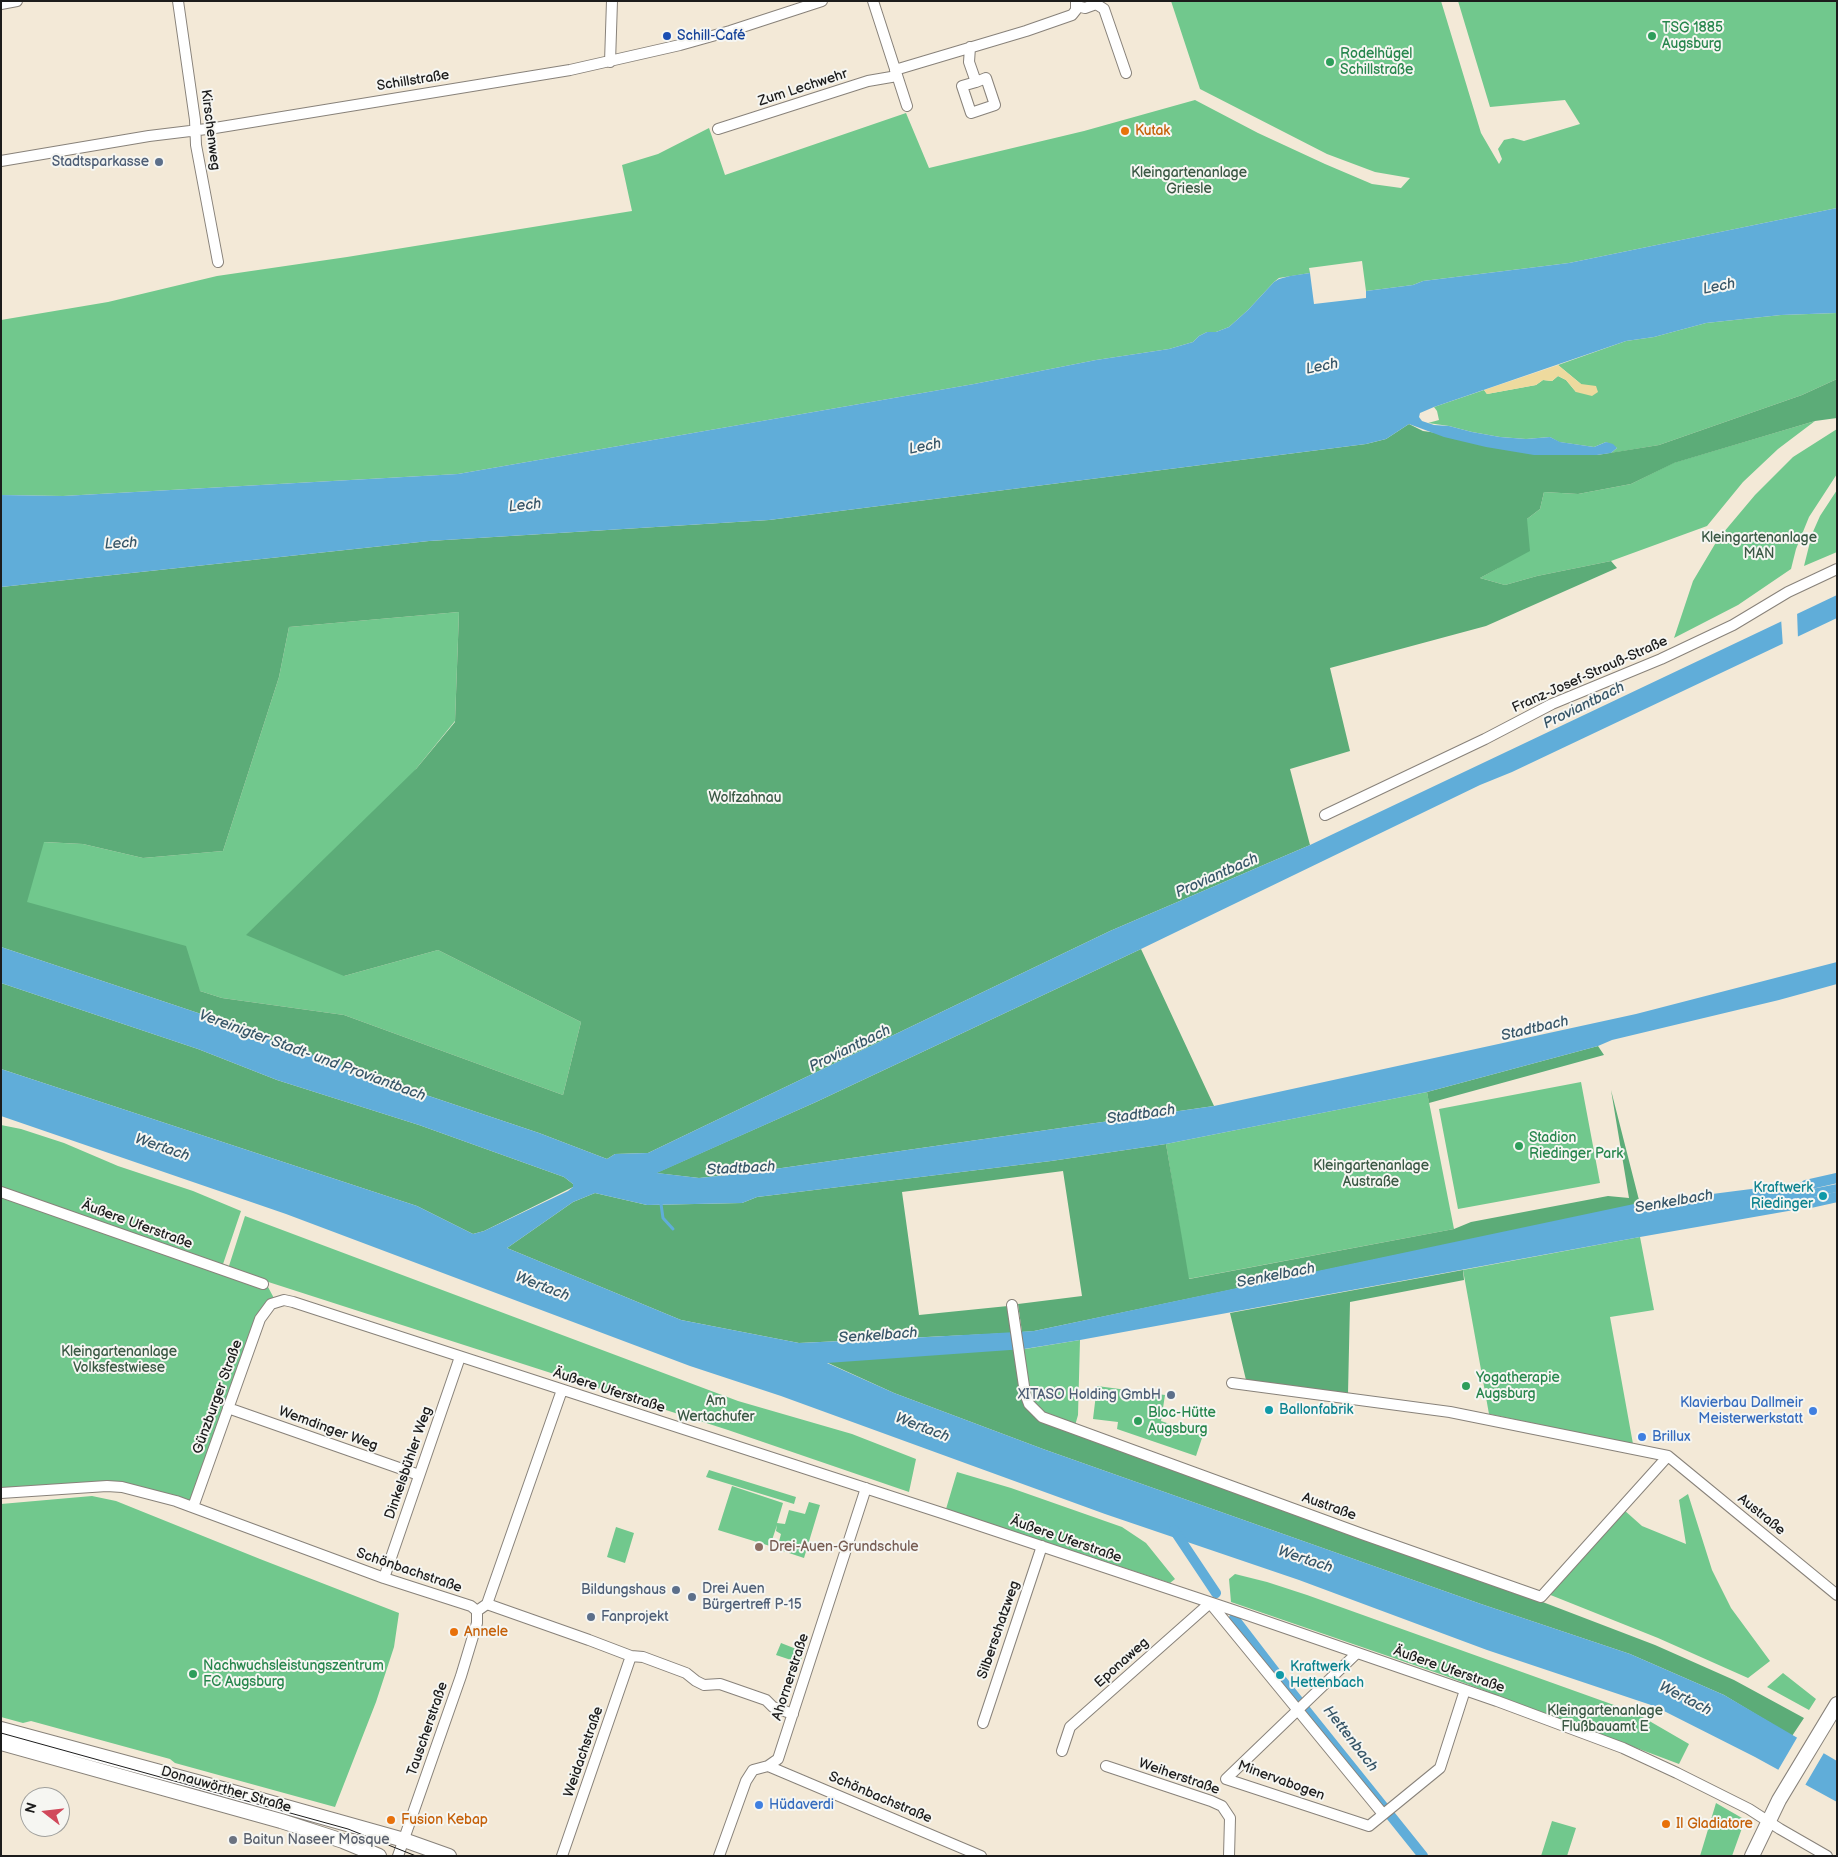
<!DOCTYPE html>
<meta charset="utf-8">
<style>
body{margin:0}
#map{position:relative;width:1838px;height:1857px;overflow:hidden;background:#f3e9d7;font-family:"Balsamiq Sans",sans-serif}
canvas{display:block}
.frame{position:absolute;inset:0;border:2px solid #1c1c1c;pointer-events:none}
.north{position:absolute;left:20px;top:1787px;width:50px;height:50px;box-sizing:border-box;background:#f6f6f2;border:1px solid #9f9f9c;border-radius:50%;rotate:286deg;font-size:14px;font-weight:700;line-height:20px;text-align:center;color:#1c1c1c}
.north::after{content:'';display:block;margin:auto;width:18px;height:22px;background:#d1495b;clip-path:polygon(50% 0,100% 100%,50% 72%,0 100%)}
</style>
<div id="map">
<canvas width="1838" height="1857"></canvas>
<div class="frame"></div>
<div class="north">N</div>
</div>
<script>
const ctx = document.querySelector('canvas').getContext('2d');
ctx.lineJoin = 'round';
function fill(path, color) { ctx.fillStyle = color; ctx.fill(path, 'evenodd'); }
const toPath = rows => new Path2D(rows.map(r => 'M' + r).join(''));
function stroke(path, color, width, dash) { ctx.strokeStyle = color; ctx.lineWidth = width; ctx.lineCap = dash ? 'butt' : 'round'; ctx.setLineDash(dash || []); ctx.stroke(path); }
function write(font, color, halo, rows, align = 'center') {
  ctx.font = font + ' "Balsamiq Sans",sans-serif'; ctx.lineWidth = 4; ctx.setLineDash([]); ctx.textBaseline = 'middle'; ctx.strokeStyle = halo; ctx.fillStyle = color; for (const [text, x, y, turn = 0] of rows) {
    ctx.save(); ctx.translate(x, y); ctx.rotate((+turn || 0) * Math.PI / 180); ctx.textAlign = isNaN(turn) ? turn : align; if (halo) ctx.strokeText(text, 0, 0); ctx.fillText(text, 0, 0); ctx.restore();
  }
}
fill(toPath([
 [1171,1,1441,1,1481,133,1499,164,1502,159,1498,149,1504,140,1513,138,1524,141,1580,124,1565,100,1490,107,1458,1,1837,1,1837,208,1569,263,1423,281,1413,285,1366,291,1362,261,1309,268,1310,273,1279,278,1274,282,1248,310,1229,327,1216,332,1207,332,1199,336,1193,342,1169,349,1096,360,974,384,458,474,63,496,1,495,1,320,108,302,217,276,347,257,632,211,622,165,658,154,709,128,725,175,906,113,929,168,1084,131,1195,100,1258,133,1325,164,1372,184,1401,188,1410,178,1375,172,1327,154,1200,89],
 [1837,313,1837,379,1802,395,1659,445,1611,453,1617,448,1606,442,1594,447,1559,442,1550,437,1526,439,1500,437,1472,432,1449,426,1428,423,1439,420,1437,411,1434,407,1484,390,1487,394,1536,385,1543,380,1552,381,1558,376,1566,380,1576,392,1581,384,1558,365,1626,341,1654,337,1706,323,1781,315],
 [1815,421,1778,449,1743,482,1707,526,1611,561,1537,576,1505,585,1480,578,1498,568,1527,519,1540,509,1544,492,1578,494,1631,484,1673,463],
 [1837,429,1837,474,1809,517,1796,549,1791,569,1738,605,1674,638,1693,581,1718,539,1755,495,1793,457],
 [1837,490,1837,552,1804,566,1812,534,1820,516],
 [459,612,455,721,416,769,344,976,438,950,581,1022,563,1095,344,1015,222,998,200,991,26,903,43,842,83,844,143,858,223,851,279,677,289,627],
 [1581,1082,1600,1183,1458,1209,1439,1109],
 [1427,1092,1454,1229,1188,1279,1166,1144],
 [1,1125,21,1129,64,1143,118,1166,193,1191,241,1211,221,1270,263,1284,268,1287,276,1302,271,1304,193,1507,122,1487,1,1493],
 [245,1216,738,1401,852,1434,916,1459,909,1492,728,1430,228,1269],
 [1640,1237,1654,1310,1610,1317,1633,1444,1489,1414,1463,1270],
 [1080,1340,1078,1415,1074,1429,1029,1404,1019,1350],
 [1097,1386,1165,1395,1161,1421,1203,1435,1196,1456,1117,1429,1118,1422,1093,1419],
 [709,1470,796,1497,794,1504,706,1477],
 [957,1472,1011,1488,1122,1527,1146,1543,1175,1579,1170,1583,946,1509],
 [732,1486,783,1503,777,1523,785,1524,789,1510,805,1514,809,1502,820,1505,804,1558,777,1549,781,1534,776,1531,777,1525,770,1546,718,1530],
 [1688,1494,1712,1570,1731,1608,1770,1661,1748,1678,1658,1638,1548,1594,1624,1510,1642,1526,1686,1544,1679,1500],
 [92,1496,116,1501,260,1559,399,1613,394,1647,376,1702,335,1807,175,1763,170,1759,31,1721,23,1723,1,1717,1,1504],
 [616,1527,634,1533,625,1563,607,1557],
 [1235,1574,1267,1582,1307,1595,1614,1705,1639,1715,1689,1744,1679,1764,1443,1675,1231,1602,1229,1579],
 [781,1643,804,1652,800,1663,776,1655],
 [1783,1673,1816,1699,1809,1710,1767,1687],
 [1716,1803,1742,1818,1742,1828,1732,1856,1700,1856],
 [1552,1821,1576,1828,1567,1856,1541,1856]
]), '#71c88d');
fill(toPath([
 [1837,379,1837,418,1815,421,1674,463,1631,484,1578,494,1544,492,1540,509,1527,519,1530,551,1480,578,1505,585,1537,576,1611,561,1617,568,1486,626,1330,668,1350,751,1290,769,1310,845,1110,931,648,1153,615,1154,607,1159,539,1133,429,1096,273,1041,228,1023,1,947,1,587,429,541,769,520,1366,444,1386,439,1409,424,1423,431,1597,455,1659,445,1802,395],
 [459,612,455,722,416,769,246,935,344,976,438,950,581,1022,563,1095,344,1015,222,998,200,991,186,946,27,902,44,842,83,844,143,858,223,851,279,677,289,627],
 [1141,949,1214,1106,747,1173,699,1178,656,1173,816,1102],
 [1,983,198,1049,277,1080,419,1125,564,1177,573,1184,573,1187,484,1231,473,1234,417,1206,1,1069],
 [1598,1046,1604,1055,1429,1103,1427,1092],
 [1611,1090,1640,1204,1034,1331,1022,1332,1018,1304,1082,1296,1063,1171,902,1192,919,1315,1008,1306,1011,1333,799,1343,681,1320,507,1248,573,1202,595,1193,647,1205,742,1203,757,1197,1051,1161,1166,1144,1189,1279,1454,1229,1471,1222,1608,1196,1629,1198],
 [1463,1270,1464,1280,1350,1302,1348,1394,1246,1380,1230,1313],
 [1013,1349,1021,1396,1025,1406,1041,1421,1051,1426,1540,1601,1655,1645,1734,1680,1804,1718,1792,1736,1724,1695,1630,1654,1481,1604,1043,1449,894,1393,826,1362]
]), '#5cac78');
fill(toPath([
 [1558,365,1581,384,1596,386,1598,392,1592,396,1576,392,1566,380,1558,376,1552,381,1543,380,1536,385,1487,394,1484,390]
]), '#eeda9e');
fill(toPath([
 [1837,208,1837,313,1781,315,1706,323,1654,337,1626,341,1434,407,1420,413,1419,417,1422,421,1434,425,1449,426,1472,432,1500,437,1526,439,1550,437,1560,442,1594,447,1606,442,1613,444,1617,448,1611,453,1597,455,1534,455,1486,447,1444,437,1409,424,1386,439,1366,444,769,520,429,541,1,587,1,495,63,496,458,474,974,384,1096,360,1169,349,1193,342,1199,336,1207,332,1216,332,1229,327,1248,310,1274,282,1279,279,1290,276,1310,273,1314,304,1366,298,1366,291,1413,285,1423,281,1569,263],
 [1837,595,1837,618,1512,772,1480,785,1141,949,816,1102,657,1173,699,1178,747,1173,1214,1106,1636,1014,1837,962,1837,984,1779,1000,1612,1040,1598,1046,1427,1092,1166,1144,1051,1161,757,1197,742,1203,647,1205,595,1193,573,1202,507,1248,681,1320,799,1343,928,1337,1034,1331,1634,1204,1806,1182,1807,1190,1837,1184,1837,1192,1809,1198,1811,1207,1640,1237,1080,1340,1024,1349,827,1363,894,1393,1043,1449,1481,1604,1630,1654,1724,1695,1837,1761,1837,1802,1755,1757,1654,1706,1487,1650,1299,1580,1105,1514,781,1396,690,1366,286,1214,1,1116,1,1069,417,1206,473,1234,484,1231,568,1191,573,1187,573,1184,564,1177,419,1125,277,1080,198,1049,1,983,1,947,228,1023,273,1041,429,1096,539,1133,607,1159,615,1154,648,1153,1110,931,1310,845]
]), '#60add9');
fill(toPath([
 [1797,611,1798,639,1783,647,1781,618],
 [1798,1736,1825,1751,1804,1787,1777,1772]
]), '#f3e9d7');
stroke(toPath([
 [661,1204,663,1218,673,1229]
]), '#60add9', 3);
stroke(toPath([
 [1806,1185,1837,1178],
 [1810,1203,1837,1197],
 [1174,1530,1216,1593],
 [1234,1618,1277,1674,1423,1856]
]), '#60add9', 10);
const minor = toPath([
 [178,1,195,120,196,145,218,262],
 [873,1,907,106],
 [1,4,17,1],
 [1076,6,1085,8,1096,4,1104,9,1126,73],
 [970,47,969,62,976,82,962,86,971,113,995,105,986,78,976,82],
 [610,62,612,1],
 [895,70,1026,31,1072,15,1076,10,1076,1],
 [718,129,868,81,897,76],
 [1,161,149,136,215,128,570,70,680,45,730,31,822,1],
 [1325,815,1485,739,1552,704,1661,659,1733,625,1788,592,1837,569],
 [1,1192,263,1284],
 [1012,1305,1025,1393,1029,1404,1042,1417,1362,1534,1541,1597,1668,1456],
 [1232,1383,1450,1412,1668,1456,1837,1595],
 [228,1408,419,1475],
 [1,1493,107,1486,122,1487,176,1501,384,1578,471,1606,477,1611],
 [193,1507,260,1319,271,1304,284,1300,293,1302,945,1514,1233,1610,1497,1701,1623,1748,1677,1773,1749,1809,1780,1829,1827,1856],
 [384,1578,460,1357],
 [487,1604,562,1390],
 [477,1611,487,1604,589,1640,631,1656,643,1657,686,1673,696,1681,704,1685,720,1684,766,1700,773,1707,793,1714],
 [1357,1653,1226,1779,1369,1826,1440,1768,1465,1690],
 [983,1723,1042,1546],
 [1062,1751,1070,1727,1210,1603,1383,1814],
 [768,1766,981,1856],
 [1106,1766,1211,1801,1222,1806,1230,1818,1229,1856],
 [398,1856,461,1676,477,1623,477,1611],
 [562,1856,631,1656],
 [719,1856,746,1781,753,1770,768,1766,778,1759,866,1488]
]);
const major = toPath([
 [1,1729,201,1783,404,1840,449,1856],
 [1,1743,281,1821,343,1841,379,1856],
 [1752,1856,1779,1800,1837,1704]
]);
stroke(minor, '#88827a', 12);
stroke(major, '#88827a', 16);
stroke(minor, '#fff', 10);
stroke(major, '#fff', 14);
stroke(toPath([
 [1,1733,348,1829,416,1856]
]), '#1c1c1c', 1);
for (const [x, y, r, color] of [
 [667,36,5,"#1a4fb4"],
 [1652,36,5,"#2e9e5b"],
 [1330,62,5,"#2e9e5b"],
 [1125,131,5,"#e8710a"],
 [159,162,5,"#5c6f8a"],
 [1519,1146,5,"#2e9e5b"],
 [1823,1196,5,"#0f9aa8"],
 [1466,1386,5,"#2e9e5b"],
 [1171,1395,5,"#5c6f8a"],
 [1269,1410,5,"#0f9aa8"],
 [1813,1411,5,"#3f7fe0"],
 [1138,1421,5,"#2e9e5b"],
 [1642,1437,5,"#3f7fe0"],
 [759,1547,5,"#8d6e63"],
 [676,1590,5,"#5c6f8a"],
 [692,1597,5,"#5c6f8a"],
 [591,1617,5,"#5c6f8a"],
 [454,1632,5,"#e8710a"],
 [193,1674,5,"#2e9e5b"],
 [1280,1675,5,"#0f9aa8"],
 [759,1805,5,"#3f7fe0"],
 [391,1820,5,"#e8710a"],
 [1666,1824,5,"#e8710a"],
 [233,1840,5,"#6b7280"]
]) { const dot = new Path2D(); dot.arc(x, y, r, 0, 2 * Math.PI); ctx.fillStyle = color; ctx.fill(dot); stroke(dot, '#f6f6f2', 2); }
write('14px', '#27864d', '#f6f6f2', [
 ["TSG 1885",1662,28],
 ["Augsburg",1662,44],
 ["Rodelhügel",1340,54],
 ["Schillstraße",1340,70],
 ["Stadion",1529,1138],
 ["Riedinger Park",1529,1154],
 ["Yogatherapie",1476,1378],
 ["Augsburg",1476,1394],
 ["Bloc-Hütte",1148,1413],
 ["Augsburg",1148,1429],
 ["Nachwuchsleistungszentrum",203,1666],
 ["FC Augsburg",203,1682]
], 'left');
write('14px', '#164399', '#f6f6f2', [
 ["Schill-Café",677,36]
], 'left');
write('14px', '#1c1c1c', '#f6f6f2', [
 ["Schillstraße",413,81,-9],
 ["Zum Lechwehr",803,88,-18],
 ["Kirschenweg",210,130,83],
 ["Franz-Josef-Strauß-Straße",1590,675,-24],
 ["Äußere Uferstraße",137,1225,20],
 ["Äußere Uferstraße",609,1391,18],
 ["Günzburger Straße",218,1397,-70],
 ["Wemdinger Weg",328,1429,20],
 ["Dinkelsbühler Weg",409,1463,-71],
 ["Austraße",1329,1507,20],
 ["Austraße",1761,1515,39],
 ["Äußere Uferstraße",1066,1540,19],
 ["Schönbachstraße",409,1571,19],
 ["Silberschatzweg",999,1630,-71],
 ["Eponaweg",1122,1663,-42],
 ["Äußere Uferstraße",1449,1670,19],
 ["Ahornerstraße",791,1677,-72],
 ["Tauscherstraße",428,1729,-71],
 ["Weidachstraße",584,1752,-71],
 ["Weiherstraße",1179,1777,19],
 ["Minervabogen",1281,1781,20],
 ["Donauwörther Straße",226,1790,16],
 ["Schönbachstraße",880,1798,23]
]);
write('14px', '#c56008', '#f6f6f2', [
 ["Kutak",1135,131],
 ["Annele",464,1632],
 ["Fusion Kebap",401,1820],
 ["Il Gladiatore",1676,1824]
], 'left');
write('14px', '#4e5e75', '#f6f6f2', [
 ["Stadtsparkasse",149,162],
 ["XITASO Holding GmbH",1161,1395],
 ["Drei Auen",702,1589,"left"],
 ["Bürgertreff P-15",702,1605,"left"],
 ["Bildungshaus",666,1590],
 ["Fanprojekt",601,1617,"left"]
], 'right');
write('14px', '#3a5844', '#f6f6f2', [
 ["Kleingartenanlage",1189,173],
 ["Griesle",1189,189],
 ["Kleingartenanlage",1759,538],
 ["MAN",1759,554],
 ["Wolfzahnau",745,798],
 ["Kleingartenanlage",1371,1166],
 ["Austraße",1371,1182],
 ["Kleingartenanlage",119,1352],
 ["Volksfestwiese",119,1368],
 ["Am",716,1401],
 ["Wertachufer",716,1417],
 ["Kleingartenanlage",1605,1711],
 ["Flußbauamt E",1605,1727]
]);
write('14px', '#0d838f', '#f6f6f2', [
 ["Kraftwerk",1813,1188,"right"],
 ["Riedinger",1813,1204,"right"],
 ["Ballonfabrik",1279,1410],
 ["Kraftwerk",1290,1667],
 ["Hettenbach",1290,1683]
], 'left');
write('14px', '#366cbe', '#f6f6f2', [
 ["Klavierbau Dallmeir",1803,1403,"right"],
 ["Meisterwerkstatt",1803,1419,"right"],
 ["Brillux",1652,1437],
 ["Hüdaverdi",769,1805]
], 'left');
write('14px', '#785e54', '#f6f6f2', [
 ["Drei-Auen-Grundschule",769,1547]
], 'left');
write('14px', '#5b616d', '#f6f6f2', [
 ["Baitun Naseer Mosque",243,1840]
], 'left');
write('italic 15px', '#375668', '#f6f6f2', [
 ["Lech",1719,287,-11],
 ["Lech",1322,367,-11],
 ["Lech",925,447,-11],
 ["Lech",525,506,-6],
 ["Lech",121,544,-3],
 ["Proviantbach",1584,706,-26],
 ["Proviantbach",1217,876,-24],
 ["Stadtbach",1535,1029,-13],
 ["Proviantbach",850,1049,-26],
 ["Vereinigter Stadt- und Proviantbach",312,1056,20],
 ["Stadtbach",1141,1115,-8],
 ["Wertach",162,1148,19],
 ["Stadtbach",741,1169,-3],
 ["Senkelbach",1674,1202,-10],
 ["Senkelbach",1276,1276,-11],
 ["Wertach",542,1287,21],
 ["Senkelbach",878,1336,-4],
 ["Wertach",922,1428,21],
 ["Wertach",1305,1560,18],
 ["Wertach",1685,1699,27],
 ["Hettenbach",1350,1739,52]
]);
</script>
